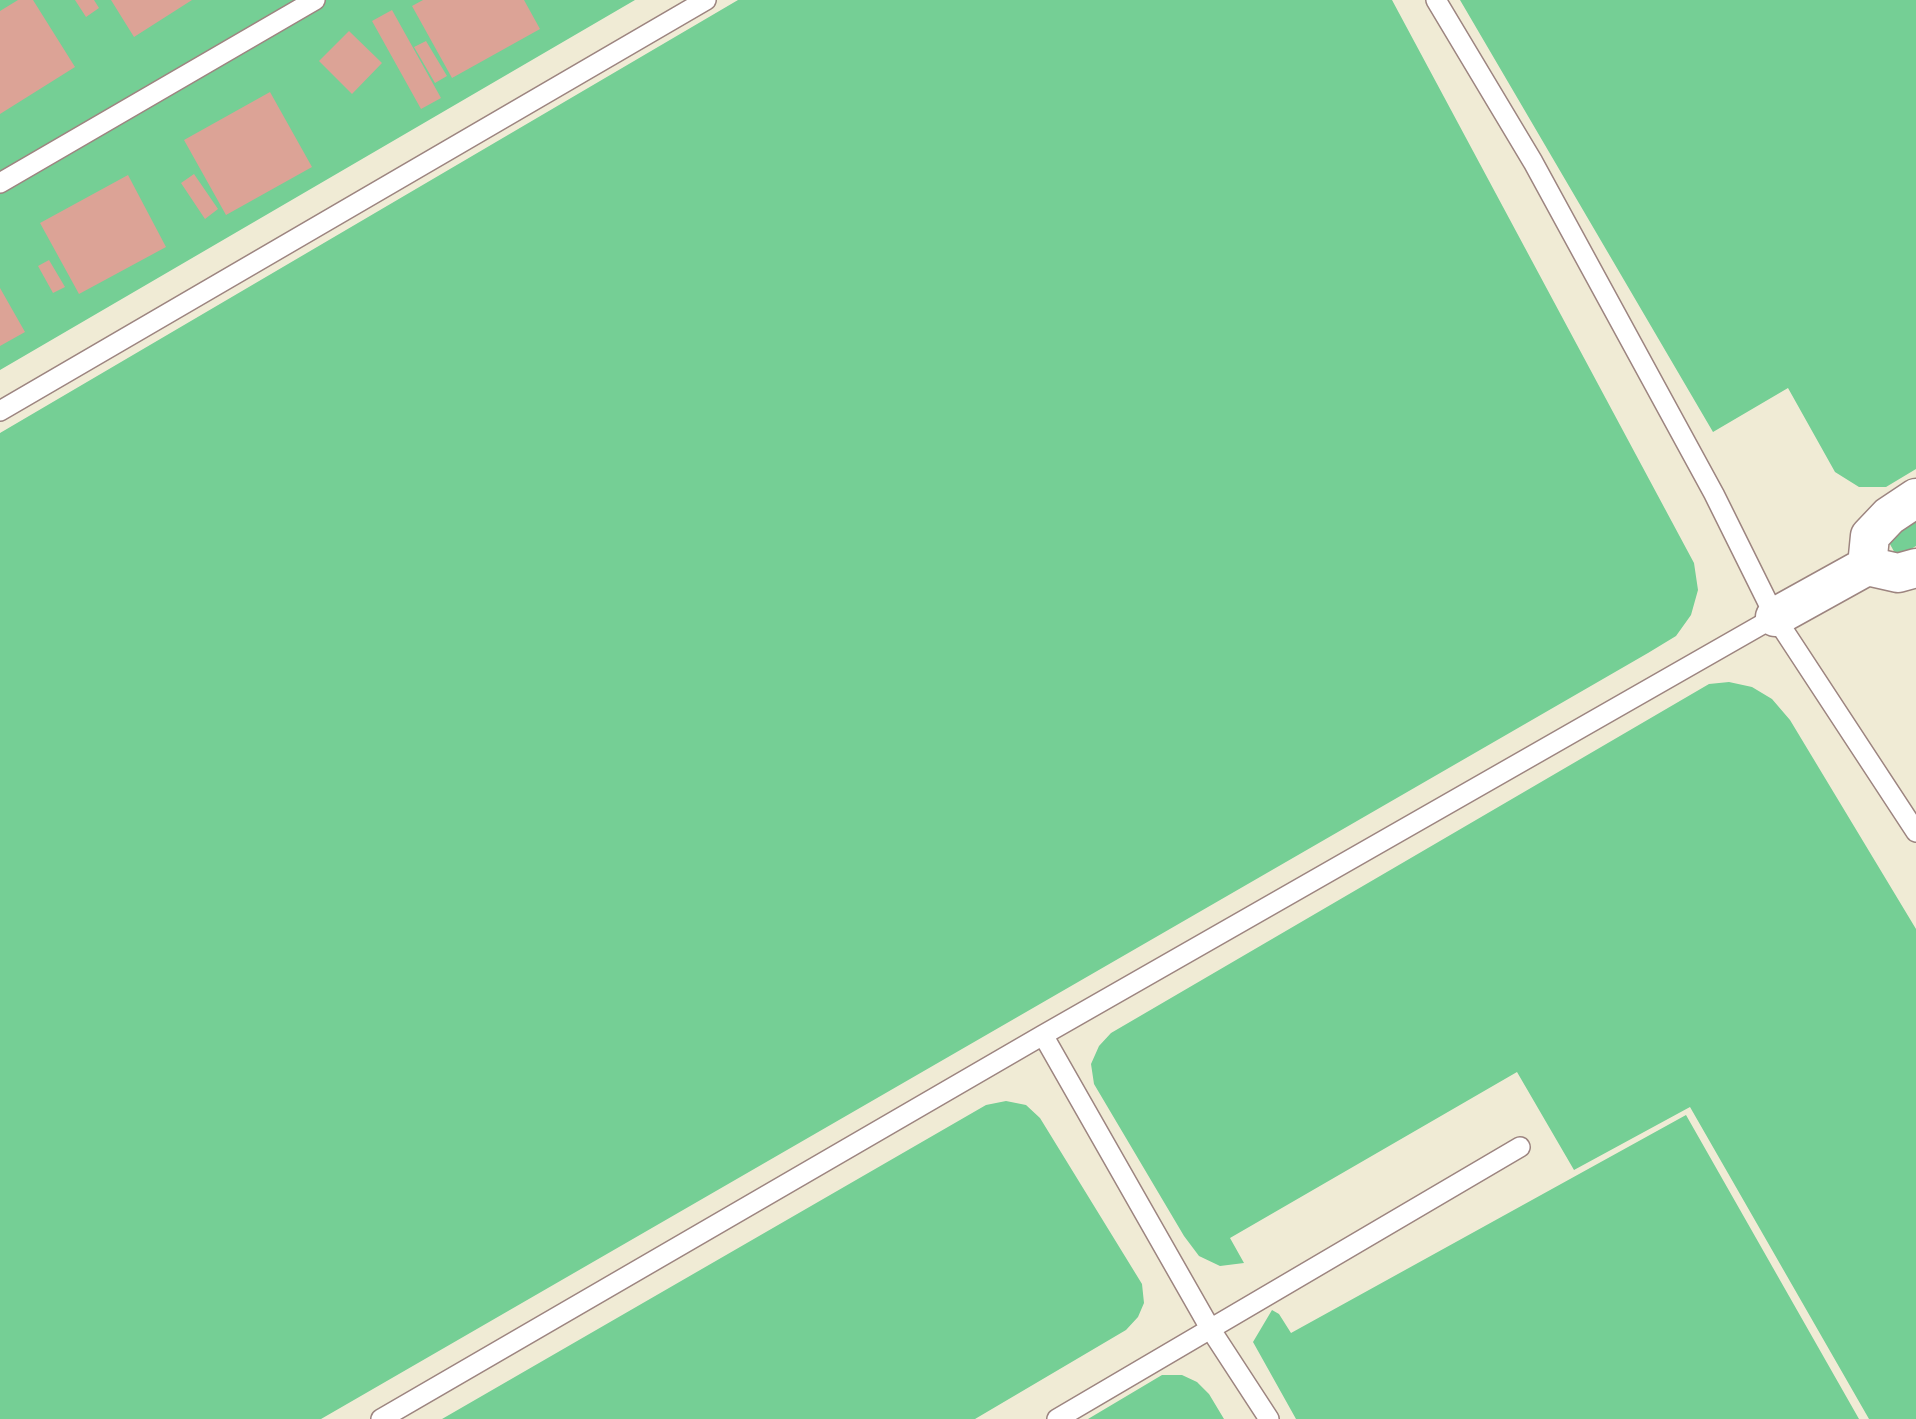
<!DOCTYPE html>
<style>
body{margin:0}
canvas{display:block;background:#f0ebd5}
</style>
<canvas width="1916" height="1419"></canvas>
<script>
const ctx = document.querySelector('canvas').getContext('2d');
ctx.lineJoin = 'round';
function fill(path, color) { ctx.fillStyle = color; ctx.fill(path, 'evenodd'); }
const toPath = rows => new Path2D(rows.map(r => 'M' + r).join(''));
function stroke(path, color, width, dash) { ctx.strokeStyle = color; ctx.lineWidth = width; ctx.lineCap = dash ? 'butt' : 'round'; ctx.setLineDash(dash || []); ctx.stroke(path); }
fill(toPath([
 [0,0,635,0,0,370],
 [738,0,1392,0,1694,563,1698,590,1691,615,1676,636,1648,653,321,1419,0,1419,0,433],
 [1460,0,1916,0,1916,469,1886,487,1859,487,1835,472,1788,388,1713,432],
 [1916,518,1916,546,1897,557,1885,535],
 [1729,682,1752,687,1772,699,1790,720,1916,929,1916,1419,1869,1419,1690,1107,1574,1170,1517,1072,1230,1238,1244,1263,1220,1266,1199,1256,1184,1236,1094,1084,1091,1064,1099,1046,1111,1033,1709,684],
 [1006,1101,1026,1105,1040,1118,1142,1284,1144,1303,1138,1317,1126,1330,975,1419,442,1419,986,1105],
 [1686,1115,1859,1419,1296,1419,1253,1342,1272,1310,1279,1314,1291,1333],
 [1162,1375,1182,1375,1197,1382,1209,1394,1224,1419,1088,1419]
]), '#75cf95');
fill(toPath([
 [18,0,33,0,75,67,0,114,0,11],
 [75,0,94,0,99,8,86,17],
 [111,0,192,0,134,37],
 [423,0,524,0,540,29,452,78,412,6],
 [392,10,441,98,421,109,372,21],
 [349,31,382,63,352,94,319,61],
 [426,41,447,76,435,83,414,47],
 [270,92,312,167,226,215,184,140],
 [194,174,218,209,205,219,181,183],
 [128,175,166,247,79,294,40,223],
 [49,260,65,287,53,293,38,266],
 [0,288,25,332,0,346]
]), '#dca396');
const service = toPath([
 [1436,0,1533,162,1714,494,1775,617,1916,832],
 [0,183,315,0],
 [0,411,706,0],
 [1043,1035,1211,1330,1269,1419],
 [381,1419,1043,1035,1775,617],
 [1057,1419,1520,1147]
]);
const minor = toPath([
 [1867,566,1870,536,1889,516,1916,498],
 [1867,566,1898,573,1916,568],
 [1775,617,1867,566]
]);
stroke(service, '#9d8580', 22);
stroke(minor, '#9d8580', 41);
stroke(service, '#fff', 19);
stroke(minor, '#fff', 38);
</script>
